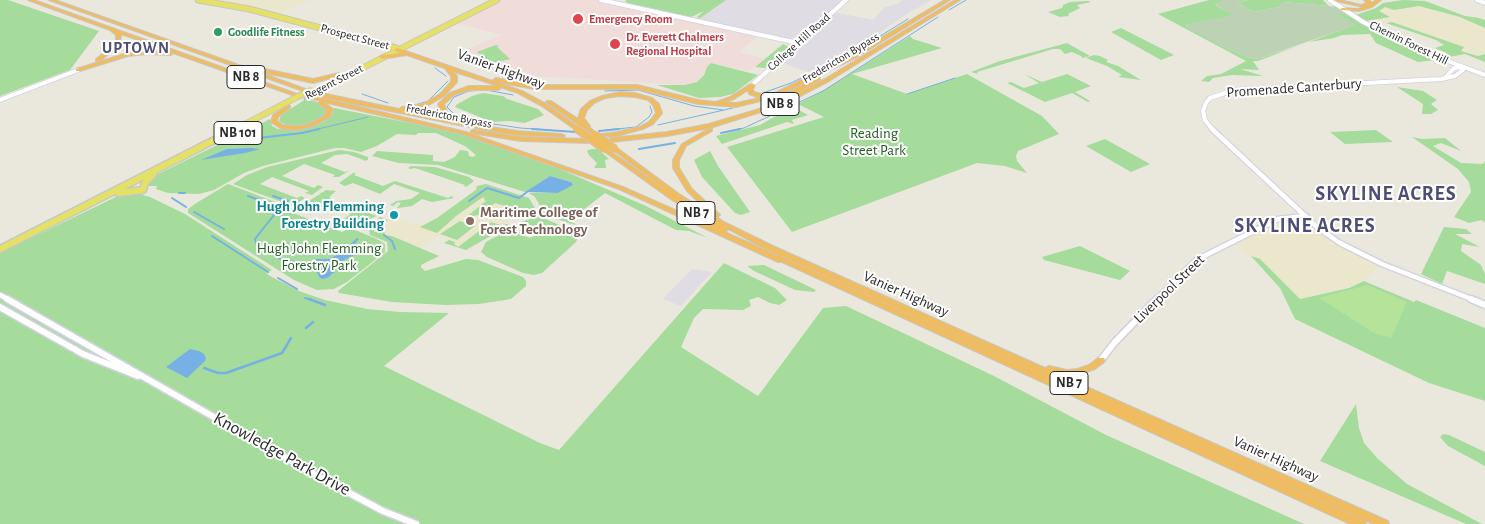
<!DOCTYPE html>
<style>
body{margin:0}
canvas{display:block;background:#eae7dc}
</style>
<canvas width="1485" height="524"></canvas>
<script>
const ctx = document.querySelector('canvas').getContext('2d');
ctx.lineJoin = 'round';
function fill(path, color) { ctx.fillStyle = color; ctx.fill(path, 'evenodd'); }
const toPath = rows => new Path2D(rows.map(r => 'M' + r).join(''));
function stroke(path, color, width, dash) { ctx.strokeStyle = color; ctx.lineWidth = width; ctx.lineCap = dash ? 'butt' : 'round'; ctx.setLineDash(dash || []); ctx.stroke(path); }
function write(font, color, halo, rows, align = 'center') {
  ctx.font = font + ' "Alegreya Sans",sans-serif'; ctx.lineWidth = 4; ctx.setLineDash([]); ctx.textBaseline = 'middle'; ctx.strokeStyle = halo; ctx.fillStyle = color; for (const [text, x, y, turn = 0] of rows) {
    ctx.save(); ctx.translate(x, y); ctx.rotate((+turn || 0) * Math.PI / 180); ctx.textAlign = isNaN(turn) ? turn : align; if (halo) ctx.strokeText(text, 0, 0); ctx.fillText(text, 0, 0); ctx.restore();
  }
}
fill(toPath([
 [726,0,842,0,797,40,699,19],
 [902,0,932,0,908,13,869,40,808,72,778,61,833,12,873,20,885,7,898,4],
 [692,269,712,272,681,306,663,299]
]), '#dfdce3');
fill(toPath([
 [198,0,311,0,274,15],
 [1419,6,1460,17,1485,28,1485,54,1478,56,1461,51,1464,47,1392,22,1374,25,1366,21,1389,17,1379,11,1385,7,1394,10],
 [483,197,522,211,503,226,484,229,458,248,454,244,454,242,438,236,420,247,374,232,374,229,391,217,414,225,417,223,423,225],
 [1306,216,1318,228,1382,264,1359,284,1300,299,1280,288,1251,256,1229,242,1278,219]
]), '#eae7cc');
fill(toPath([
 [497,0,601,0,759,35,739,52,765,58,749,71,711,63,697,82,685,85,517,75,462,61,457,57,463,51,501,35,452,22]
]), '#f0ddd9');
fill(toPath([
 [0,0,8,0,99,31,70,70,0,96],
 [627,0,726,0,699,19,697,17,704,11,691,17,628,3,625,1],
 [1209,0,1225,0,1215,5,1235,15,1186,25,1222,46,1252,59,1261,58,1298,46,1258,61,1253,61,1259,70,1240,69,1263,76,1232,75,1213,78,1209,82,1201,81,1207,76,1221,74,1246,61,1158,14],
 [1249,0,1323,0,1329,6,1284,2,1279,7,1254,12,1237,3],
 [1403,0,1425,1,1465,16,1479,18,1485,20,1485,28,1460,17,1419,6,1394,10,1385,7,1379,11,1390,17,1366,21,1356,15,1376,8,1383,3],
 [1088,1,1091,2,1077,5,1080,8,1068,14,1069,16,1060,17,1048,12,1062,8,1063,5,1070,2],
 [1340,12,1349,16,1436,60,1418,62,1376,43,1370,34,1342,35,1334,38,1309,42,1354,25,1340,16],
 [1392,22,1464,47,1461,51,1478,56,1485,54,1485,62,1465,54,1444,58,1440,56,1447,53,1435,48,1444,45,1436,40,1386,23],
 [1121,28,1174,55,1161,60,1111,32],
 [910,36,913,39,942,48,852,74,907,94,967,74,1042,116,1059,134,1018,151,1016,156,1017,161,1027,173,1005,166,977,163,792,232,727,147,824,117,798,104,823,91],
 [1067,43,1090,56,1082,58,1081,56,1072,52,1065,54,1060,49,1053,49,977,72,978,74,971,72,1000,61],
 [783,44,789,47,765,68,755,67],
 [496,45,499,46,497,47,510,59,489,64,491,63,477,52,474,53],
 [1094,55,1100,56,1108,60,1106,62,1118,66,1141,80,1118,77,1122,75,1107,66,1086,58],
 [711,63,758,75,733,94,720,97,699,98,657,85,685,85,697,82,704,75,707,67],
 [1024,74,1042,82,1067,74,1091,86,1075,92,1090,101,1088,102,1072,93,1045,102,1007,83,1011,82,1024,88,1039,83],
 [1397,87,1423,91,1437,100,1431,104,1438,110,1431,114,1422,114,1423,104],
 [483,93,503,96,507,99,538,109,544,115,525,123,510,121,492,122,455,107,456,105,472,96],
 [306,99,320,103,327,109,326,116,310,124,297,126,288,126,279,121,281,115],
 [792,107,789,110,795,108,808,115,792,120,794,124,787,122,722,144,716,136,760,125],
 [334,108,456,132,563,168,562,170,646,206,708,238,689,231,676,230,605,193,569,221,578,225,567,223,544,213,535,197,529,193,558,193,572,185,571,182,550,176,525,192,438,165,399,163,372,156,377,151,433,155,433,161,444,162,455,157,460,150,468,151,469,156,473,157,476,155,465,146,436,133,418,133,416,135,397,134,377,146,361,152,344,148,335,148,263,166,244,173,214,190,199,194,168,193,156,189,157,186,148,186,154,176,270,119,272,126,278,129,301,129,323,122,331,117],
 [1376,130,1393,142,1345,144,1330,132],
 [1412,137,1422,139,1445,138,1461,151,1441,143,1433,146,1461,163,1483,164,1485,161,1485,222,1481,220,1469,223,1454,217,1471,192,1469,182,1458,169],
 [1105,139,1150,164,1131,172,1086,146],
 [591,149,598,149,609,159,605,160,606,168,594,168,597,163,589,155,587,151],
 [339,150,354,152,368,157,368,160,363,161,364,160,347,154,335,155,321,163,345,172,350,170,339,177,333,177,335,175,304,164,282,176,314,188,318,185,323,187,312,195,305,193,309,191,272,177,260,184,297,198,301,196,305,198,295,205,290,205,233,184,247,175,267,167],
 [710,151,718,166,750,212,741,215,735,213,702,177,694,160],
 [411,166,435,167,469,177,474,181,466,187,464,186,465,185,415,168,410,169,408,168],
 [353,173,356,173,354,175,383,186,395,181,448,198,451,196,454,198,432,202,422,199,412,206,398,208,397,208,401,203,398,202,393,206,390,205,396,201,411,199,420,193,394,184,380,194,353,183,345,186,339,183],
 [228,184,286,206,283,209,342,232,350,228,377,239,385,244,385,252,347,282,334,289,317,290,294,280,188,213,188,209,198,202],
 [486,184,529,198,536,210,530,214,522,214,519,213,521,211,495,203,481,213,482,214,465,218,486,201,483,197,456,216,437,233,420,227,437,218,477,189,476,188,477,186],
 [326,190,336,191,329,197,335,201,334,203,362,213,366,212,377,216,370,219,371,220,366,224,358,222,343,225,338,223,351,214,319,202,315,204,309,201],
 [126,192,132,192,150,197,185,214,272,270,266,273,270,276,299,291,325,300,367,309,400,312,449,313,384,366,540,443,559,450,724,263,775,288,787,300,779,305,770,303,758,297,749,300,751,306,743,310,703,309,694,318,681,347,758,396,823,308,846,306,994,376,1106,435,1304,524,0,524,0,253],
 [380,217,388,220,374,229,374,232,380,231,385,233,385,235,392,236,439,256,421,265,421,267,425,271,466,259,478,260,523,277,526,281,526,286,511,299,479,304,445,305,392,302,339,293,338,291,388,251,387,242,370,235,369,228,371,225,369,224,376,221],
 [535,217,541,217,571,230,578,237,576,242,542,273,534,275,523,273,487,257,481,252,486,242,508,230,530,238,534,236,542,230,522,222],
 [460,221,475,226,457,240,440,234],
 [491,222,503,226,506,224,510,225,466,250,444,243,449,240,455,242,454,244,458,247],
 [1444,227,1466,229,1472,234,1455,234,1480,247,1462,244,1461,251,1481,265,1485,274,1485,284,1447,271,1442,284,1421,274],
 [1080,246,1130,271,1120,280,1044,260,1042,257],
 [1251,256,1260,259,1300,299,1349,288,1364,281,1414,302,1416,300,1485,328,1485,401,1429,383,1295,319,1280,288],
 [764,265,816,290,814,292,795,290,754,271,747,266],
 [1356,404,1359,428,1364,443,1378,459,1407,484,1482,524,1466,524,1320,461],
 [1443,434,1449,435,1485,452,1485,466,1448,446,1440,437]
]), '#a5dc9c');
fill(toPath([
 [1225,0,1249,0,1237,3,1254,12,1279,7,1280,4,1284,2,1329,6,1337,7,1349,16,1340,13,1340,16,1355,25,1261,58,1252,59,1222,46,1186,27,1189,24,1234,15,1214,4]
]), '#bdd2b4');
fill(toPath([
 [1367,285,1407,302,1391,338,1374,333,1319,298]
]), '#b4e399');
fill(toPath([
 [227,149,251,148,260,149,245,153,201,160],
 [550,176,571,182,573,185,558,193,525,192],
 [357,238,359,239,356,242,355,246,362,251,338,263,335,272,330,275,331,276,324,279,320,278,314,267,309,266,308,262,316,259,329,259,341,253],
 [190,349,199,351,204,354,206,358,205,361,187,378,166,367]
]), '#77b0e4');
stroke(toPath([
 [949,10,966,0],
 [435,68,446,76],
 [605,91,638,90,694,106,723,110],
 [763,93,791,83,851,54,908,19],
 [362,94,388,103],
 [907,94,955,78],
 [513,95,486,90,469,91,454,97,447,107,454,114,468,120,520,128,550,130],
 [415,105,428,101,448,81],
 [658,125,733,108],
 [314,130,368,117],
 [607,130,636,127,649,117,652,112,650,106],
 [734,130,744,128,823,91,938,17]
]), '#77b0e4', 1);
stroke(toPath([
 [532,129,576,132],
 [599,131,619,129],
 [721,133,740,129],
 [241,140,302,133,319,129],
 [639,149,675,143],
 [179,193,185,193],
 [248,196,262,201],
 [273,196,288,201,287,203],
 [172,198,186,207],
 [469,201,487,188,519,198,527,192],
 [265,203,272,206,274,215,255,239,256,243,282,260,309,264],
 [274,210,281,207],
 [194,212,224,229],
 [384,235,392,241,395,249],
 [212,236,268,272],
 [278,278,297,289],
 [305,298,312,300]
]), '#77b0e4', 2);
stroke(toPath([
 [309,299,325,305],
 [306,328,313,322],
 [204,368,218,373,226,373,282,353,291,338]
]), '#77b0e4', 2.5);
stroke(toPath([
 [297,95,307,98]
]), '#c3c1b8', 5, [5, 2.5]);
const minorFar2 = toPath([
 [601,0,798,43],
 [1330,0,1363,22,1429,54,1485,75],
 [1477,0,1485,3],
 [1445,78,1454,68,1460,67],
 [752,85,846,0],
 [0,100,78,70],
 [1213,130,1205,120,1203,111,1206,103,1210,98,1234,90,1441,79,1455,76,1463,70,1460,67]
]);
const minorFar1 = toPath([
 [1212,129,1318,228,1340,243,1382,264,1474,300],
 [0,295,10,300],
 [1156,300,1196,260,1278,219,1306,216]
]);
const minor = toPath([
 [7,299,319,477,383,511,416,524],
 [1471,299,1485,305],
 [0,307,83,354,138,376],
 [1101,360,1115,342,1157,299]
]);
const majorFar1 = toPath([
 [198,0,249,9,396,48],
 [317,91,497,0],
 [234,130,297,97]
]);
const major = toPath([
 [118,193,143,190,145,183,153,174],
 [0,249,236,129]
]);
const highway = toPath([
 [28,0,34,0,300,95,297,97,295,96,173,53,171,55,147,54,128,56,80,71,76,71,76,69,127,53,147,50,170,51,121,34,120,45,100,61,96,61,96,59,116,43,116,35,110,30,28,0],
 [49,0,55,0,253,70,253,68,255,67,313,79,339,73,342,75,313,83,256,71,308,90,307,91,303,91,49,0],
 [945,0,950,0,857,57,773,98,736,107,698,104,637,89,534,89,496,82,493,80,496,78,534,85,637,85,698,100,716,102,730,97,752,83,755,85,753,89,754,92,769,96,857,52,945,0],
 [748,90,749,94,760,98,736,103,724,102,734,99,748,90],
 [955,0,960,0,829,81,783,105,710,128,667,136,611,142,608,140,611,138,667,132,709,124,779,103,825,79,955,0],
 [1332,0,1340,0,1361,5,1367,3,1364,0,1369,0,1372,3,1376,0,1381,0,1372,7,1359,11,1342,10,1340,9,1342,8,1359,9,1363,7,1332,0],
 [397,48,522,91,546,104,578,127,575,129,573,128,542,106,518,93,500,87,500,89,498,90,470,90,454,95,444,104,448,114,455,118,456,119,455,120,479,125,517,131,562,134,565,136,564,137,517,135,479,129,316,96,313,94,316,92,399,109,402,107,423,104,440,94,451,82,451,76,446,70,447,69,407,55,382,59,379,57,382,55,401,53,395,51,394,50,397,48],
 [452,71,498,86,469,86,450,93,438,104,442,115,449,119,405,110,427,106,444,96,457,82,457,76,452,71],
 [818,77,820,78,820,80,797,93,770,105,768,106,765,104,818,77],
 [620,92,635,93,652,98,659,104,662,113,653,124,643,129,613,137,602,136,602,134,617,132,639,127,649,122,656,113,653,105,648,100,635,97,620,96,605,98,594,103,587,110,584,118,590,126,589,127,599,135,596,137,546,102,547,101,551,101,581,121,578,118,581,109,590,101,602,96,620,92],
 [309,95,466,132,623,187,716,228,672,200,601,149,602,148,606,148,670,193,612,149,613,148,617,148,679,194,710,213,687,191,673,168,673,160,682,144,708,129,712,129,712,131,686,146,679,160,679,168,692,189,719,214,720,215,717,217,724,222,773,246,1045,368,1049,366,1067,370,1077,369,1089,365,1098,358,1104,358,1105,360,1104,362,1095,369,1077,375,1067,376,1060,375,1388,521,1389,524,1373,524,767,250,723,226,728,230,725,232,778,256,782,256,1365,521,1366,524,1350,524,782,262,778,262,619,189,462,134,323,102,333,109,330,117,313,126,298,130,282,129,272,123,271,122,273,115,288,105,290,106,290,108,278,117,277,121,283,125,298,126,309,124,324,116,327,110,319,104,318,103,321,101,307,98,306,97,309,95],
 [473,130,521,137,588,139,591,141,588,143,521,141,471,133,471,131,473,130]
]);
stroke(minorFar2, '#d1d1e0', 5.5);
stroke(minorFar1, '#d1d1e0', 7);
stroke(minor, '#d1d1e0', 9);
stroke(majorFar1, '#c7c7c7', 7);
stroke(major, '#c7c7c7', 9);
stroke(highway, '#c7c7c7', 2);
stroke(minorFar2, '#fff', 4);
stroke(minorFar1, '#fff', 4.5);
stroke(minor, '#fff', 6);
stroke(majorFar1, '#e4e166', 5);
stroke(major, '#e4e166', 6);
fill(highway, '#f0bc60');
const majorBridge = toPath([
 [297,97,312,90]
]);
const highwayBridgeFar1 = toPath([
 [575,127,579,130]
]);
const highwayBridge = toPath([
 [577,129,604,149],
 [596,135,615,149]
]);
stroke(majorBridge, '#c7c7c7', 7, []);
stroke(highwayBridgeFar1, '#c7c7c7', 7, []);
stroke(highwayBridge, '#c7c7c7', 9, []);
stroke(majorBridge, '#e4e166', 5);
stroke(highwayBridgeFar1, '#f0bc60', 5);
stroke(highwayBridge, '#f0bc60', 7);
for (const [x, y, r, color] of [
 [578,19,6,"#e0444e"],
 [218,32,5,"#2e9e5b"],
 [615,44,6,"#e0444e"],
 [394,215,5,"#0f9aa8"],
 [470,221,5,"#8d6e63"]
]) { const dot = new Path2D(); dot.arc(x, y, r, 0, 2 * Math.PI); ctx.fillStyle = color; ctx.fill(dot); stroke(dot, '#fff', 2); }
write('bold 12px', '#be3a42', '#fff', [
 ["Emergency Room",589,19],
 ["Dr. Everett Chalmers",626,37],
 ["Regional Hospital",626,51]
], 'left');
write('bold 12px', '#27864d', '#fff', [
 ["Goodlife Fitness",228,32]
], 'left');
write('12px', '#292929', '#fff', [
 ["Prospect Street",355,37,15],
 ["College Hill Road",799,42,-42],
 ["Chemin Forest Hill",1409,43,26],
 ["Fredericton Bypass",841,58,-31],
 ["Regent Street",334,82,-27],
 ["Fredericton Bypass",449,116,11]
]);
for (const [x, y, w] of [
 [246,77,38],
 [780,104,38],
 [238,133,48],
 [696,213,38],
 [1069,383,38]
]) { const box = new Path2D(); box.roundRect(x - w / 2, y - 11.5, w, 23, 4); ctx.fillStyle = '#fff'; ctx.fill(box); stroke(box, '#292929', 1); }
write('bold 14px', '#292929', null, [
 ["NB 8",246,77],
 ["NB 8",780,104],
 ["NB 101",238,133],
 ["NB 7",696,213],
 ["NB 7",1069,383]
]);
write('15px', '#292929', '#fff', [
 ["Vanier Highway",501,69,20],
 ["Promenade Canterbury",1294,88,-4],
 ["Liverpool Street",1169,289,-44],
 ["Vanier Highway",906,294,24],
 ["Vanier Highway",1276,459,24]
]);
write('15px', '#205f20', '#fff', [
 ["Reading",874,133],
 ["Street Park",874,150],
 ["Hugh John Flemming",319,248],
 ["Forestry Park",319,265]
]);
write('bold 15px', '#0d838f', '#fff', [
 ["Hugh John Flemming",384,206],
 ["Forestry Building",384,223]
], 'right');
write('bold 15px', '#785e54', '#fff', [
 ["Maritime College of",480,212],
 ["Forest Technology",480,229]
], 'left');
ctx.letterSpacing = '1px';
write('bold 16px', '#4e4d75', '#fff', [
 ["UPTOWN",136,48]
]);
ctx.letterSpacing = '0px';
write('18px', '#292929', '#fff', [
 ["Knowledge Park Drive",282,454,29]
]);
ctx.letterSpacing = '1px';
write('bold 20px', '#4e4d75', '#fff', [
 ["SKYLINE ACRES",1386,194],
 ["SKYLINE ACRES",1305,226]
]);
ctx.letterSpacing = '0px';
</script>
